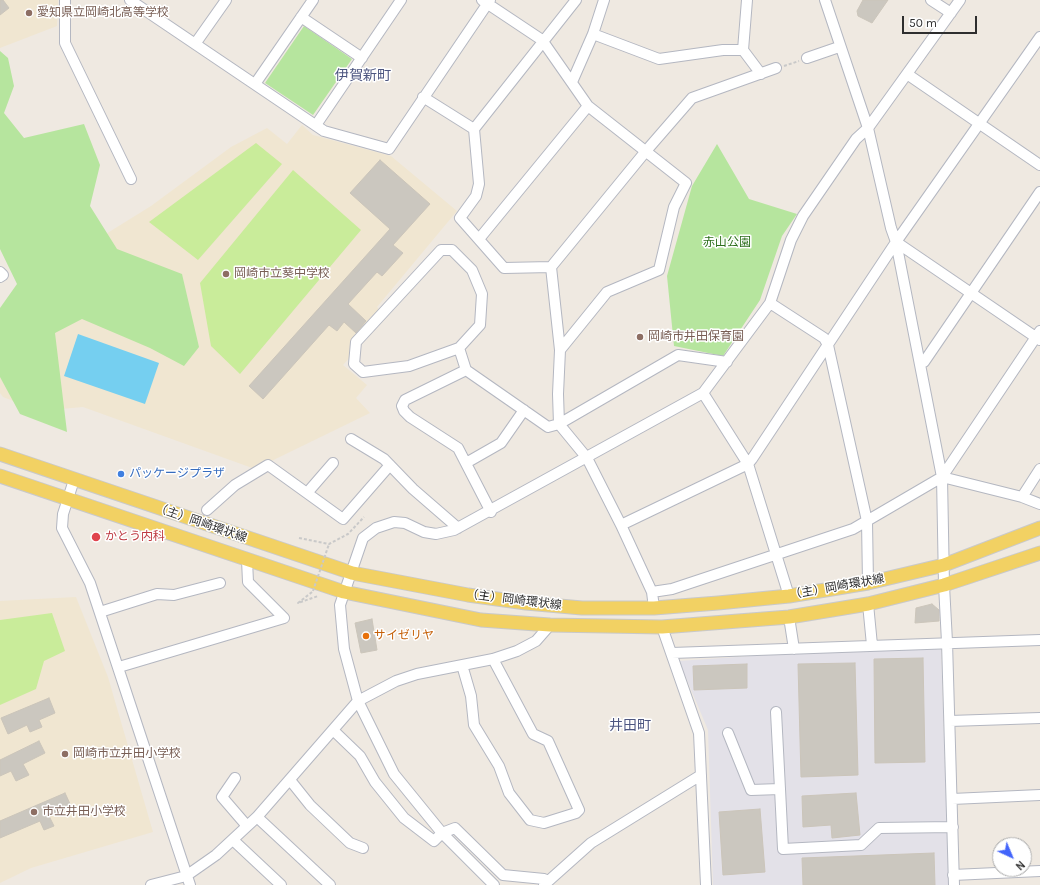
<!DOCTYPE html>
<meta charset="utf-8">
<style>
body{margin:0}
#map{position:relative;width:1040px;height:885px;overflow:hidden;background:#efe9e1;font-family:Karla,sans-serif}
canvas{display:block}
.north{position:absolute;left:992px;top:837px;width:40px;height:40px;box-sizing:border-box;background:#fff;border:1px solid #ababab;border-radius:50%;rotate:136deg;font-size:11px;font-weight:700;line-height:16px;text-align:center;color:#2e2e2e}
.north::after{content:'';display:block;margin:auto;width:14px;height:18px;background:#4264fb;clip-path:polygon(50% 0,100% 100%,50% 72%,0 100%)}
.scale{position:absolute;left:902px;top:16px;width:75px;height:18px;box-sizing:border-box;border:2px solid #2e2e2e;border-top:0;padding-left:5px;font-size:12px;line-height:14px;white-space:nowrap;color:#2e2e2e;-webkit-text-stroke:3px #fff;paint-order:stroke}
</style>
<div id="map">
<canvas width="1040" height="885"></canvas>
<div class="north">N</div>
<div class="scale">50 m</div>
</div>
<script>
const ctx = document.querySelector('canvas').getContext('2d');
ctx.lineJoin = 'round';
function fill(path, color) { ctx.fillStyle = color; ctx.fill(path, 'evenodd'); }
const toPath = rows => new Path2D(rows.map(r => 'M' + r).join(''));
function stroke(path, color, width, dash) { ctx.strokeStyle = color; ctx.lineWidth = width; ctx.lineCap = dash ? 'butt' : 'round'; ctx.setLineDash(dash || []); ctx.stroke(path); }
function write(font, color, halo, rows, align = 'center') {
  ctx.font = font + ' Karla,"Noto Sans JP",sans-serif'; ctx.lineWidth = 3; ctx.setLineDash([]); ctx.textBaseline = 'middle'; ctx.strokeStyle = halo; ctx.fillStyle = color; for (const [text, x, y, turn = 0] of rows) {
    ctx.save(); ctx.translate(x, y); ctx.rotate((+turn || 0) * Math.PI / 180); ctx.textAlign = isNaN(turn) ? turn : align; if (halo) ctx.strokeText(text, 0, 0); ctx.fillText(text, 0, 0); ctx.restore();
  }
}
fill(toPath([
 [941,649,949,885,713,885,708,730,679,661,794,653]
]), '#e3e1e8');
fill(toPath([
 [0,0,58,0,57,26,0,48],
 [302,125,313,135,391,156,457,211,377,307,386,317,343,365,367,385,356,398,370,413,255,469,83,407,39,411,3,397,0,393,0,309,93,242,151,206,231,147,267,128,287,144],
 [76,597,108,677,153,832,31,868,0,883,0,601]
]), '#f0e6d1');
fill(toPath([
 [304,26,352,59,313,115,265,83],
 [0,51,8,58,14,86,4,113,24,138,84,124,100,165,90,206,117,249,182,274,199,347,184,366,150,348,82,319,55,333,67,432,20,414,0,377,0,308,17,284,0,249],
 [717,144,749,199,797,214,782,236,760,300,723,356,674,346,667,276,692,186]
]), '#b6e59e');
fill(toPath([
 [256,143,282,164,198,260,149,222],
 [293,170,361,230,240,374,211,346,200,283],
 [52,613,65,651,44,661,36,689,0,705,0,620]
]), '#c9ec9a');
fill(toPath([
 [78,334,159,363,145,404,64,376]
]), '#75cff0');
const building = toPath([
 [0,0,3,0,9,8,0,15,0,0],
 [863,0,888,0,872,23,858,16,857,11,863,0],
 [380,160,430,204,393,245,403,253,382,276,377,272,348,304,366,321,356,333,344,322,337,331,329,325,263,399,249,386,390,229,350,193,380,160],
 [932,604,939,610,939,621,915,623,916,608,932,604],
 [372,619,377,650,361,653,355,623,372,619],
 [923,658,925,762,875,763,874,659,923,658],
 [855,663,858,775,801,777,798,664,855,663],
 [747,664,747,688,694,690,693,666,747,664],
 [49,698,55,713,39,720,42,727,30,732,27,725,8,734,1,718,49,698],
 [39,741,45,753,23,764,29,775,16,781,11,771,0,776,0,760,39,741],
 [65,793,71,806,49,816,54,826,44,830,40,821,0,838,0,821,65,793],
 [856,793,860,835,832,838,831,825,803,827,802,796,856,793],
 [760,809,765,872,723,875,719,812,760,809],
 [934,853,935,885,803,885,802,858,934,853]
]);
fill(building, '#cbc7bf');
stroke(building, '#cbc5ba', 1);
const minor = toPath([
 [65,0,65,43,131,179],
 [130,0,324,131,389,149,490,0],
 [482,0,542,40,588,106,686,183,674,207,659,270,607,292,560,350],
 [747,0,743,50,761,74],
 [825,0,868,128,891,228,896,242,942,477,944,585,947,642,954,885],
 [931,0,951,13],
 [301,17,362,58],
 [593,34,659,59,723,50,743,50],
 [195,44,226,0],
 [807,58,839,47],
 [907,74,1040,165],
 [572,82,593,34,604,0],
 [255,84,313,0],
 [423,97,474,129],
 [316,125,401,0],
 [479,239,588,106],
 [896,242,1040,340],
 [551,267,504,268,460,218,476,196,479,184,474,129,576,0],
 [0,272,3,275,0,277],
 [770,303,824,338,828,345,867,521,868,583],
 [459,348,480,325,482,294,472,270,452,250,441,250,356,342,354,364,363,372,409,366,459,348,466,370,548,427,559,424,678,355,727,362],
 [920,363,924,362,1040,192],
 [466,370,405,400,402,406,404,411,410,417,458,448,491,512],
 [703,393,748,464,789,596],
 [351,439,384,459,413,489,458,528],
 [466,463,501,443,524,410],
 [942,477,1022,497,1040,504],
 [74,480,63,514,62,528,90,583,190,885],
 [307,493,333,463],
 [1022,497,1040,469],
 [207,510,235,485,268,465,343,519,390,465],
 [621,525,748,464,752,459,896,242,1040,37],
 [652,592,672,589,853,529,942,477,1040,331],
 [868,604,872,645],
 [654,608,652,592,621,525,587,458,559,424,558,394,560,350,551,267,646,151,692,98,776,68],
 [100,612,157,594,174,595,220,583],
 [789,617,794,649],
 [662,627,699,733,706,885],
 [672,653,1040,640],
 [462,665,471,696,474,725,499,766,509,793,530,820,544,823,576,813,579,810,548,741,533,734,493,659],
 [119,667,284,618,248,582,247,560],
 [776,712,780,789],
 [950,721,1040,718],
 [333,730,360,756,375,782,404,818,434,841,442,833,455,828,503,875,544,879,548,881],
 [728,733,751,790,780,789,783,849,861,845,879,828,953,827],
 [235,778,222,797,247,826],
 [290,780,310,805,350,843,363,848],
 [952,799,1040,795],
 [257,817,330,885],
 [233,840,281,885],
 [953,875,1040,871],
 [151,885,186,876,216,855,257,817,358,701,396,681,417,674,493,659,517,651,536,641,550,625],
 [494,885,442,833,394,774,358,701,344,649,340,605,363,538,376,528,394,522,405,523,424,532,436,534,454,530,703,393,770,303,791,240,803,216,856,139,868,128,960,0],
 [544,885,591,843,701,775]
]);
const major = toPath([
 [0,454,352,573,468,595,526,603,582,608,654,608,718,603,789,596,868,583,944,565,1040,528],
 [0,476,344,592,481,620,550,625,662,627,789,617,868,604,944,585,1040,553]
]);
stroke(minor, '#b4b7c1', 12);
stroke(major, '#c9c9c9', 15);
stroke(toPath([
 [784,66,799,61],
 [299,538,329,544,348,534,364,517],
 [312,592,298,603,318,596]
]), '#c9c9c9', 2, [3, 2]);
stroke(minor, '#fff', 10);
stroke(major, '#f2d163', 13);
stroke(toPath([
 [313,591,329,544]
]), '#c9c9c9', 2, [3, 2]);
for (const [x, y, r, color] of [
 [29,13,4,"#8d6e63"],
 [226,274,4,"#8d6e63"],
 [640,337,4,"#8d6e63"],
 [121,474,4,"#3f7fe0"],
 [96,537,5,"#e0444e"],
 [366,636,4,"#e8710a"],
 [65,754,4,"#8d6e63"],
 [34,812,4,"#8d6e63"]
]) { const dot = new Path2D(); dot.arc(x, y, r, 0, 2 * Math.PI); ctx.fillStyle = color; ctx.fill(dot); stroke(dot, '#fff', 1.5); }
write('12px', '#785e54', '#fff', [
 ["愛知県立岡崎北高等学校",37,13],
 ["岡崎市立葵中学校",234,274],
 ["岡崎市井田保育園",648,337],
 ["岡崎市立井田小学校",73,754],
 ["市立井田小学校",42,812]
], 'left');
write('12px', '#2c6e1b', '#fff', [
 ["赤山公園",727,243]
]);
write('12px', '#366cbe', '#fff', [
 ["パッケージプラザ",129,474]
], 'left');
write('12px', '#2e2e2e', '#fff', [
 ["（主）岡崎環状線",201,523,19],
 ["（主）岡崎環状線",837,587,-10],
 ["（主）岡崎環状線",514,600,7]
]);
write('12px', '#be3a42', '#fff', [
 ["かとう内科",105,537]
], 'left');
write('12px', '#c56008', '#fff', [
 ["サイゼリヤ",374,636]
], 'left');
write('14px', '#4d5680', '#fff', [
 ["伊賀新町",363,76],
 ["井田町",630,726]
]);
</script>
